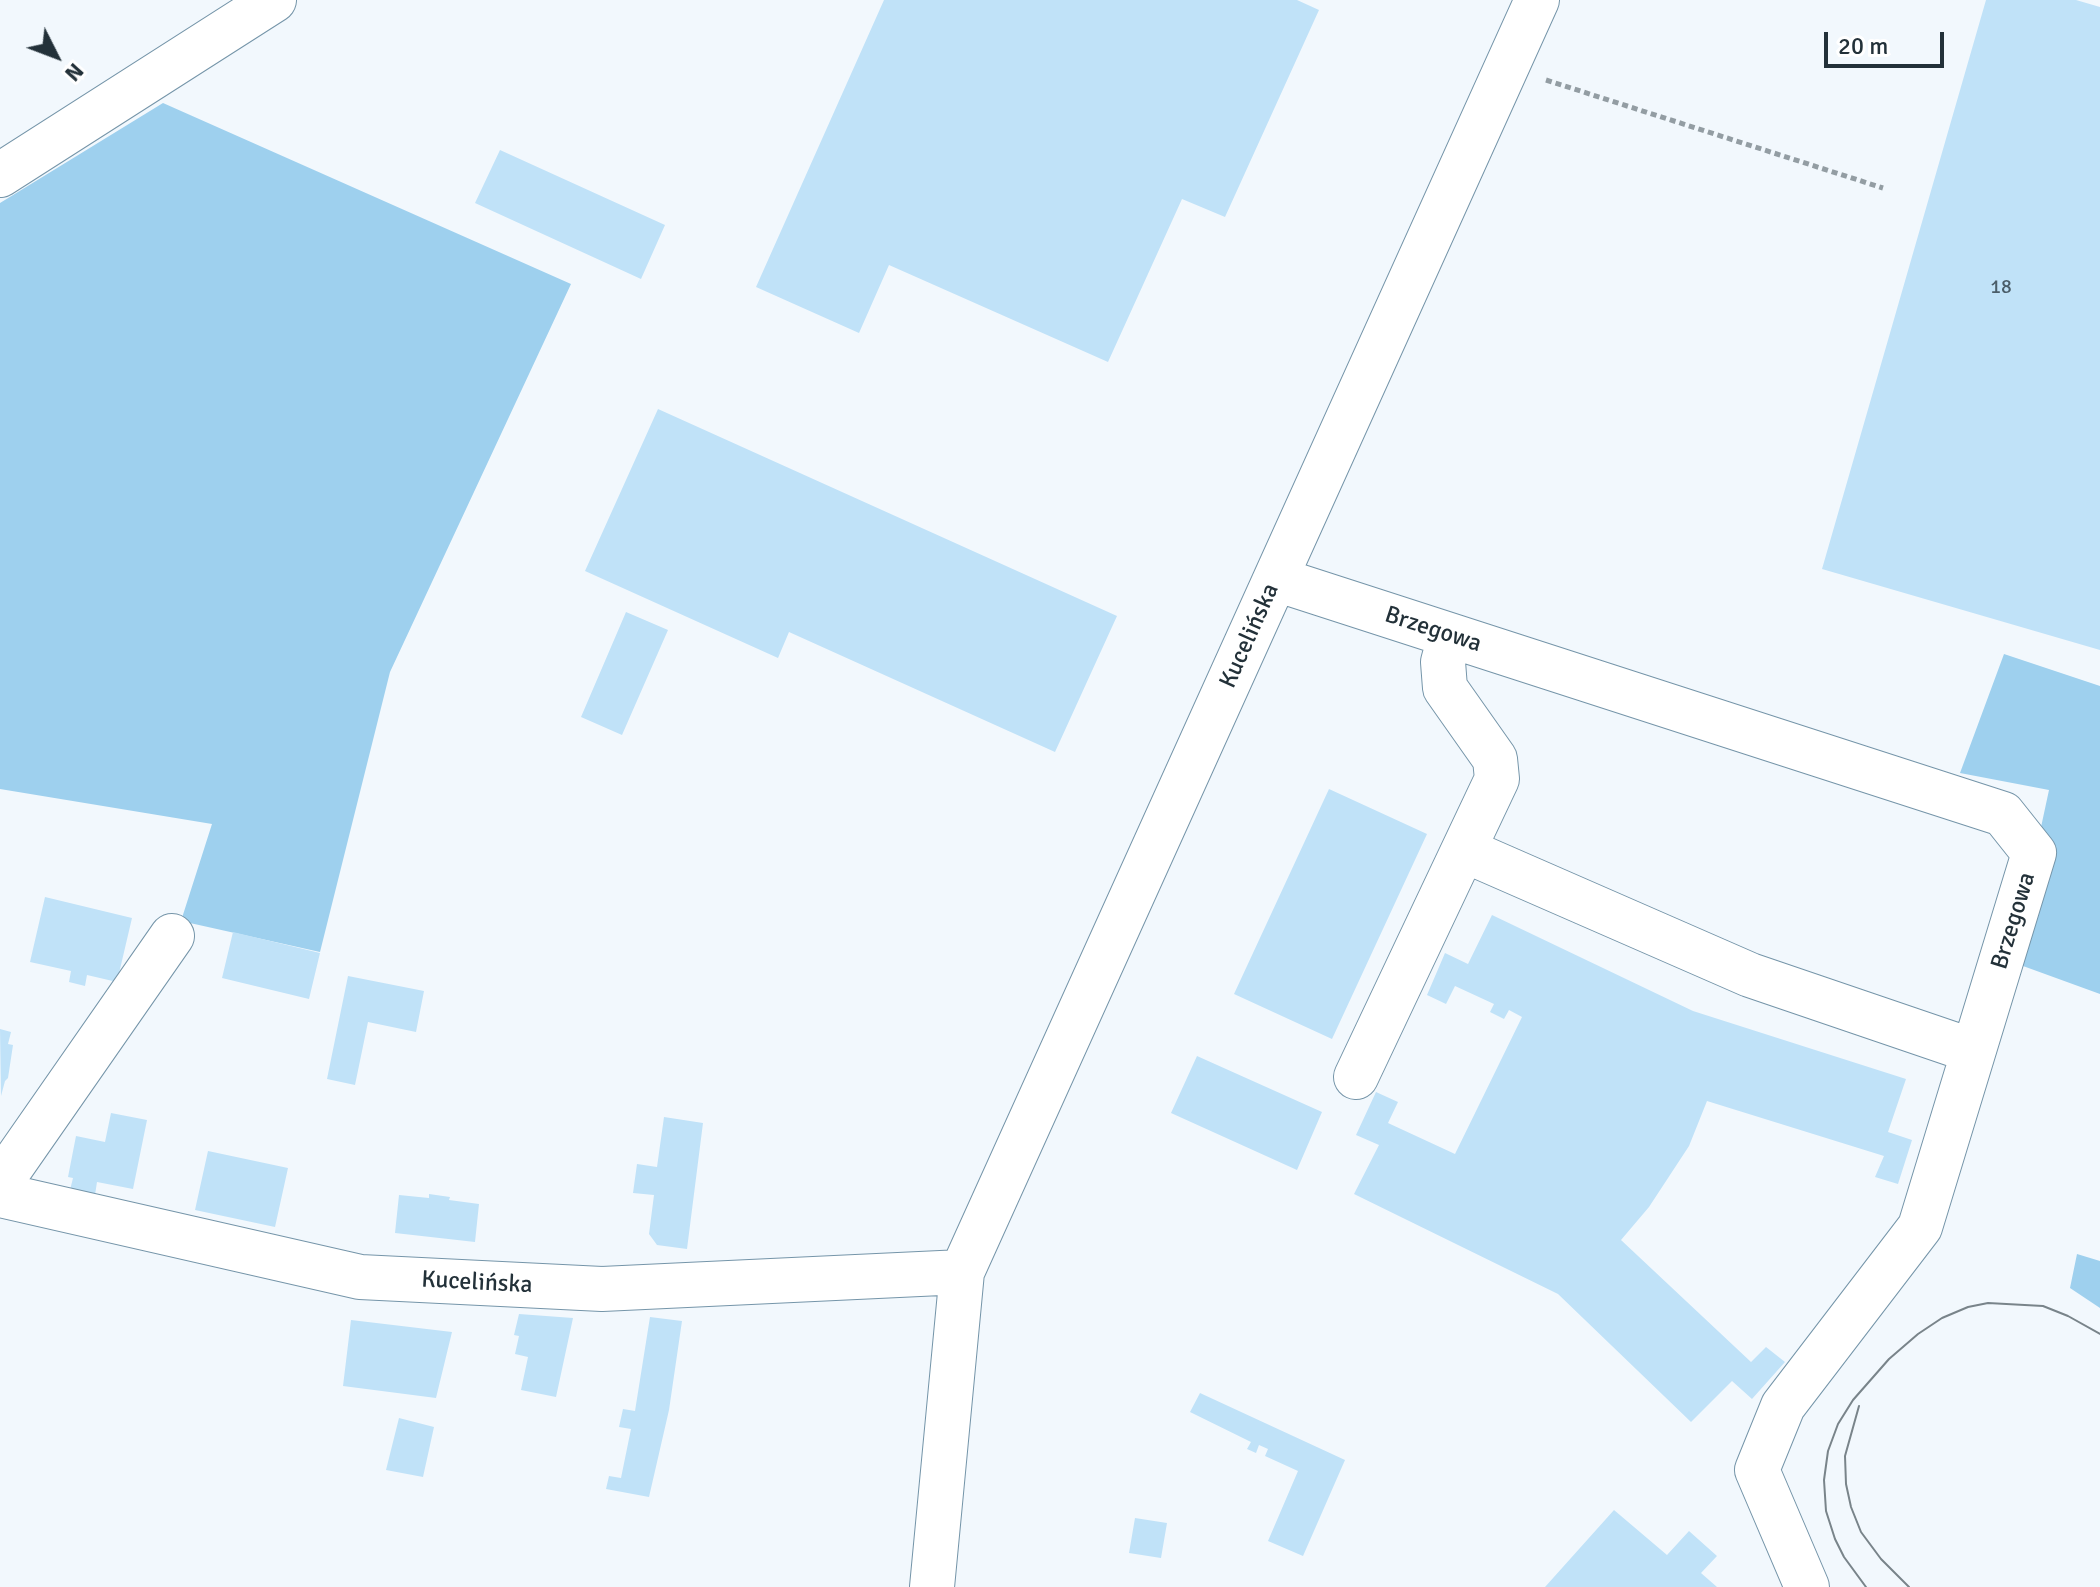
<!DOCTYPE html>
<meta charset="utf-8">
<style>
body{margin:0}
#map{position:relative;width:2100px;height:1587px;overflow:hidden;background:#f2f8fd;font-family:Signika,sans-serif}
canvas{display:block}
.north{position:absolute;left:16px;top:16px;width:80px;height:80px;-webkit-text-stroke:6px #fff;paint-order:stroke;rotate:132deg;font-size:22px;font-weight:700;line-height:32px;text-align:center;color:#233139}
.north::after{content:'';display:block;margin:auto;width:28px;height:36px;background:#233139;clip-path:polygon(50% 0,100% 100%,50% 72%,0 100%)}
.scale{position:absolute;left:1824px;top:32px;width:120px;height:36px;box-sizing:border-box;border:4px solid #233139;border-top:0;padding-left:10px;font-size:24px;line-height:28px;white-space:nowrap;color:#233139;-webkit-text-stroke:6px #fff;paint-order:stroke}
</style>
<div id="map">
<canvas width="2100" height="1587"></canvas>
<div class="north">N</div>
<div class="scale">20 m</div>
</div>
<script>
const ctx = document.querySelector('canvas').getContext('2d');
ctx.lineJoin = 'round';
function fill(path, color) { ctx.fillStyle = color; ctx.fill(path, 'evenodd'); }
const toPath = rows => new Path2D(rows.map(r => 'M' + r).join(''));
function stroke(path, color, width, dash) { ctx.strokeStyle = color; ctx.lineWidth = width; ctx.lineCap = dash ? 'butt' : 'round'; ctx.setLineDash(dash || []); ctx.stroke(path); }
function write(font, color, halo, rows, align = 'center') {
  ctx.font = font + ' Signika,sans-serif'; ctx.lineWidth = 8; ctx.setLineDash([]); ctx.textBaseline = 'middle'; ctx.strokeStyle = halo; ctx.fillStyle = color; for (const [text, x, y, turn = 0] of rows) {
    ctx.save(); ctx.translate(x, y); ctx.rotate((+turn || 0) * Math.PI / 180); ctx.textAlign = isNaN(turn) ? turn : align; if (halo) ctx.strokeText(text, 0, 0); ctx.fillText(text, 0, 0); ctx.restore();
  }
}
fill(toPath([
 [163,103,571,284,390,672,320,952,181,921,212,824,0,789,0,203],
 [2004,654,2100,686,2100,994,2012,962,2049,790,1960,773],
 [2077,1254,2100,1261,2100,1308,2070,1288]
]), '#9ed0ee');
fill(toPath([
 [884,0,1297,0,1319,10,1225,217,1182,199,1108,362,889,265,859,333,756,287],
 [1986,0,2076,0,2100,7,2100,650,1822,569],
 [500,150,665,225,641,279,475,203],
 [658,409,1117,616,1055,752,789,632,778,658,585,571],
 [626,612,668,630,622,735,581,717],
 [1329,789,1427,834,1332,1039,1234,994],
 [45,897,132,918,117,982,87,975,85,986,69,982,71,971,30,962],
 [1492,915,1693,1011,1906,1079,1888,1132,1912,1140,1898,1184,1875,1177,1884,1156,1707,1101,1689,1146,1649,1207,1621,1240,1751,1362,1766,1347,1785,1362,1752,1399,1732,1381,1691,1422,1558,1294,1354,1194,1379,1145,1356,1135,1376,1092,1398,1102,1388,1123,1455,1154,1522,1017,1509,1010,1504,1019,1490,1012,1494,1004,1455,986,1446,1004,1427,995,1445,953,1468,964],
 [233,932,320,953,309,999,222,978],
 [348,976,424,991,416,1032,368,1022,355,1085,327,1079],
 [0,1029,11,1032,8,1044,13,1045,8,1078,5,1081,1,1096],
 [1197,1056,1322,1112,1297,1170,1171,1113],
 [111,1113,147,1120,133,1189,97,1182,95,1195,70,1190,73,1178,68,1177,76,1136,105,1142],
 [664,1117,703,1123,687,1249,657,1245,649,1234,654,1195,633,1193,637,1164,657,1167],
 [208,1151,288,1168,275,1227,195,1210],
 [429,1194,450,1197,449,1200,479,1204,475,1242,395,1233,399,1195,429,1198],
 [519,1314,573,1318,556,1397,521,1390,528,1357,515,1354,519,1336,514,1335],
 [650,1317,682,1321,669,1410,649,1497,606,1489,609,1476,621,1478,631,1429,619,1427,623,1409,635,1411],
 [351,1320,452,1332,436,1398,343,1386],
 [1200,1393,1345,1460,1303,1556,1268,1541,1298,1471,1265,1456,1268,1449,1259,1445,1256,1453,1247,1449,1251,1442,1190,1412],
 [399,1418,434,1427,423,1477,386,1470],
 [1614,1510,1667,1555,1689,1531,1717,1556,1701,1573,1717,1587,1545,1587],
 [1135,1518,1167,1523,1161,1558,1129,1553]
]), '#c0e2f8');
const minor = toPath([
 [0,175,274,0],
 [1276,579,2003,814,2034,853,1920,1227,1783,1406,1757,1470,1807,1587],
 [1464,850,1750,975,1973,1051],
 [1356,1077,1497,779,1495,759,1445,688,1443,662,1450,636],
 [0,1183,172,936],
 [0,1195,360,1277,602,1289,962,1272],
 [932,1587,962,1272,1537,0]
]);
stroke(minor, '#7595a9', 46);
stroke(toPath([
 [1546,80,1883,188]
]), '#939da3', 5, [6, 4]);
stroke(minor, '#fff', 44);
stroke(toPath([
 [1859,1406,1845,1456,1846,1484,1851,1507,1861,1532,1881,1559,1909,1587],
 [1866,1587,1844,1557,1835,1539,1826,1511,1824,1480,1828,1451,1838,1424,1853,1400,1889,1359,1918,1334,1942,1318,1968,1307,1988,1303,2043,1306,2068,1316,2100,1334]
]), '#79848a', 2);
write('20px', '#4a5d69', null, [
 ["18",2001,288]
]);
write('24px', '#233139', '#fff', [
 ["Brzegowa",1433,630,18],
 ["Kucelińska",1250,636,-66],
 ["Brzegowa",2014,921,-73],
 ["Kucelińska",477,1283,3]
]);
</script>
